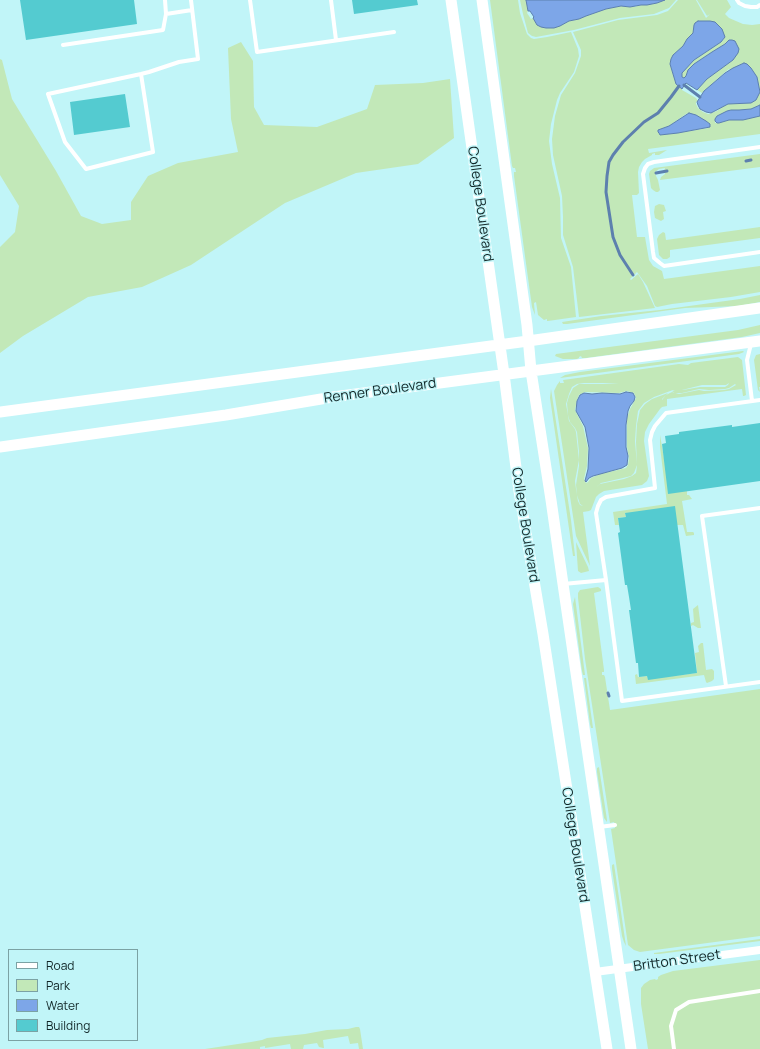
<!DOCTYPE html>
<style>
body{margin:0}
#map{position:relative;width:760px;height:1049px;overflow:hidden;background:#c1f5f8;font-family:Manrope,sans-serif}
canvas{display:block}
.legend{position:absolute;left:8px;top:949px;width:130px;height:92px;box-sizing:border-box;background:#c1f5f8;border:1px solid #7ba2a4;margin:0;padding:5px 7px;list-style:none;font-size:12px;color:#112627}
.legend li{display:flex;align-items:center;gap:8px;height:20px}
.legend b{width:20px;border:1px solid #7ba2a4}
</style>
<div id="map">
<canvas width="760" height="1049"></canvas>
<ul class="legend">
<li><b style="height:5px;background:#fff"></b>Road</li>
<li><b style="height:11px;background:#c2e8b8"></b>Park</li>
<li><b style="height:11px;background:#7da6e8"></b>Water</li>
<li><b style="height:11px;background:#54cbd0"></b>Building</li>
</ul>
</div>
<script>
const ctx = document.querySelector('canvas').getContext('2d');
ctx.lineJoin = 'round';
function fill(path, color) { ctx.fillStyle = color; ctx.fill(path, 'evenodd'); }
const toPath = rows => new Path2D(rows.map(r => 'M' + r).join(''));
function stroke(path, color, width, dash) { ctx.strokeStyle = color; ctx.lineWidth = width; ctx.lineCap = dash ? 'butt' : 'round'; ctx.setLineDash(dash || []); ctx.stroke(path); }
function write(font, color, halo, rows, align = 'center') {
  ctx.font = font + ' Manrope,sans-serif'; ctx.lineWidth = 3; ctx.setLineDash([]); ctx.textBaseline = 'middle'; ctx.strokeStyle = halo; ctx.fillStyle = color; for (const [text, x, y, turn = 0] of rows) {
    ctx.save(); ctx.translate(x, y); ctx.rotate((+turn || 0) * Math.PI / 180); ctx.textAlign = isNaN(turn) ? turn : align; if (halo) ctx.strokeText(text, 0, 0); ctx.fillText(text, 0, 0); ctx.restore();
  }
}
fill(toPath([
 [490,0,518,0,520,13,527,34,531,38,534,39,547,37,571,32,578,49,579,56,574,72,560,93,557,100,551,124,549,141,552,164,560,198,561,238,571,267,576,317,548,321,547,321,547,319,544,320,538,315,536,302,534,303,535,315,532,307,514,176,514,172,516,172,515,168,513,168,512,166],
 [520,0,526,0,528,11,527,13,531,19,533,18,537,24,560,26,569,21,579,19,586,16,606,9,621,6,630,7,634,7,641,5,657,3,665,0,676,0,669,8,654,14,620,18,574,30,536,37,532,36,528,33,523,14],
 [678,0,696,0,706,18,710,14,707,16,697,0,727,0,731,7,725,14,729,18,743,24,752,25,760,24,760,105,751,109,739,110,731,110,727,111,717,116,715,121,715,123,719,123,729,120,743,120,760,116,760,134,648,149,649,153,667,150,659,155,655,155,655,153,652,154,652,155,645,159,642,162,639,167,638,172,639,193,637,195,632,195,637,237,645,237,649,260,653,266,662,271,664,279,760,266,760,292,731,297,672,304,657,307,655,306,647,286,637,272,630,279,631,280,638,274,643,282,655,308,579,317,573,267,563,235,563,217,562,196,553,155,552,139,555,116,561,95,575,73,581,56,581,50,573,32,618,20,657,15,668,11],
 [698,21,710,21,724,39,721,42,694,60,682,73,682,77,684,78,686,76,688,70,694,64,712,52,725,44,729,40,733,60,707,79,697,90,702,93,724,73,729,69,730,70,744,63,747,64,751,68,757,77,758,83,760,92,751,103,728,104,722,107,717,111,711,113,710,114,708,114,703,112,698,108,696,104,696,102,698,101,696,98,682,90,682,89,676,84,670,64,673,55,683,46,687,39,693,33,694,25],
 [689,113,696,115,710,124,708,128,678,133,660,135,658,130,669,126,686,114],
 [241,42,253,61,254,107,264,125,317,127,367,109,375,85,423,83,450,79,454,138,418,164,356,173,285,203,191,265,142,287,88,297,23,336,0,353,0,247,15,232,19,206,0,175,0,59,2,60,12,99,56,171,81,216,102,224,131,220,131,202,148,176,178,163,238,152,231,119,228,48],
 [760,154,760,167,660,180,661,177,665,174,664,171,665,168,659,169,655,172,656,176,658,180,660,190,658,192,656,192,653,190,651,188,649,174,650,171,654,168],
 [659,204,664,205,666,211,663,212,664,219,661,221,655,218,654,212,655,206],
 [760,227,760,238,670,250,670,257,667,259,663,259,659,255,657,239,659,235,663,232,665,233,666,240],
 [760,295,760,302,738,306,685,308,567,324,563,324,562,322,601,316,660,310,740,299],
 [760,325,760,333,742,337,586,358,582,358,581,356,579,357,579,358,577,359,563,359,555,356,556,354,738,330],
 [743,351,744,352,739,354,560,378,565,375,580,372],
 [760,354,760,387,759,387,760,392,758,390,754,360,756,355],
 [738,357,742,360,746,395,744,396,743,396,742,389,667,399,667,406,662,407,660,409,649,424,645,432,644,441,649,476,647,481,642,485,604,491,599,494,596,497,591,510,589,511,583,512,590,566,576,536,554,391,557,385,560,381,560,383,564,383,563,380,679,364,688,365,691,363],
 [584,383,603,383,619,384,579,384,573,388,569,396,567,403,568,415,570,422,575,428,577,432,579,452,579,466,576,485,577,495,580,504,583,506,580,505,578,501,576,489,575,481,579,460,576,432,575,429,569,421,566,404,569,394,572,387,577,384],
 [729,383,728,385,725,387,700,387,683,390,675,390,672,391,675,393,682,393,699,389,709,390,725,389,729,388,735,384,736,385,729,389,724,390,704,391,699,390,679,394,672,392,666,395,662,400,662,399,668,393,652,399,645,404,640,410,637,424,636,442,637,466,636,473,632,476,624,479,600,484,595,488,593,492,595,488,601,483,623,478,631,476,634,473,637,465,635,441,636,426,638,411,644,403,654,397,673,390,682,390,702,385,726,385],
 [627,391,634,393,636,398,630,409,627,418,627,447,629,458,628,465,626,468,622,469,600,474,591,478,588,482,586,483,584,479,587,466,588,448,583,426,575,410,577,400,579,395,585,392,619,393],
 [551,389,571,520,575,556,573,556,550,398],
 [660,435,664,458,687,491,687,495,689,495,692,499,682,501,687,532,693,532,694,533,694,535,686,536,683,525,677,525,625,513,626,517,618,518,619,525,615,525,613,512,667,504,660,447],
 [576,542,588,567,589,571,581,573,578,571],
 [598,587,601,589,601,591,594,593,604,670,604,672,602,672,602,675,604,675,605,677,610,710,760,689,760,936,640,952,634,950,628,945,611,829,615,828,615,825,614,822,610,823,585,659,578,598,578,593,580,590],
 [575,597,585,675,583,675,582,671,573,604],
 [698,605,701,628,698,628,693,625,691,626,691,623,694,622,693,609],
 [701,643,703,643,706,670,712,669,714,671,714,679,712,681,707,683,706,682,704,675,636,684,635,675,637,674,638,677,647,676,648,679,697,673,695,653,699,652,698,646],
 [584,678,586,678,593,728,591,728,590,724],
 [599,767,607,820,607,822,604,818,597,772,597,768],
 [614,864,626,946,624,942,622,936,612,869,612,865],
 [760,939,760,941,659,954,654,954,654,953],
 [760,960,760,1049,648,1049,641,1004,641,988,644,984,650,980,655,979,656,980,658,979,658,977,661,975,673,971],
 [356,1027,359,1027,360,1029,363,1049,359,1049,358,1043,350,1044,348,1036,323,1040,324,1048,323,1048,319,1047,317,1043,304,1045,303,1049,291,1049,290,1044,265,1048,265,1046,260,1047,260,1049,205,1049,251,1042,262,1040,267,1038,305,1034,327,1030,348,1029]
]), '#c2e8b8');
const water = toPath([
 [526,0,665,0,657,3,647,5,641,5,630,7,621,6,606,9,586,16,579,19,569,21,560,26,554,28,546,28,541,27,537,25,533,18,534,17,530,11,528,11,526,0],
 [698,21,710,21,715,22,722,29,725,37,721,42,694,60,682,73,682,77,684,78,686,76,688,70,694,64,712,52,725,44,729,40,732,40,735,41,739,49,738,53,733,60,707,79,697,90,686,83,685,84,682,89,676,84,670,64,671,59,673,55,683,46,687,39,693,33,694,25,695,23,698,21],
 [744,63,747,64,751,68,757,77,760,92,756,100,751,103,728,104,711,113,706,112,700,109,698,105,697,102,704,91,725,73,733,68,744,63],
 [760,105,760,116,743,120,729,120,719,123,717,123,715,121,715,119,717,116,727,111,731,110,739,110,751,109,760,105],
 [689,113,696,115,706,121,710,124,710,127,678,133,660,135,659,133,658,132,658,130,669,126,689,113],
 [626,392,633,393,635,397,634,401,630,406,628,411,626,425,626,447,628,456,627,465,622,468,593,476,589,478,586,482,585,481,588,469,589,448,585,427,576,411,577,401,580,395,584,393,592,394,602,393,620,394,626,392]
]);
fill(water, '#7da6e8');
stroke(water, '#5d80ae', 1);
stroke(toPath([
 [684,85,700,97],
 [746,161,751,160],
 [656,173,667,171],
 [633,275,620,255,613,237,606,192,607,176,609,162,613,155,623,142,644,122,658,113,671,97,679,86],
 [608,693,609,696]
]), '#5d80ae', 3);
fill(toPath([
 [20,0,134,0,137,24,26,40],
 [352,0,417,0,418,5,354,14],
 [125,94,130,127,74,135,70,102],
 [760,423,760,481,668,494,662,444,666,443,665,436,679,434,679,432,694,430,732,425,732,427],
 [675,506,697,673,648,680,647,676,639,677,638,663,636,663,629,610,631,610,629,597,627,585,625,585,618,533,620,532,618,518,626,517,625,513]
]), '#54cbd0');
stroke(toPath([
 [165,0,166,14],
 [250,0,257,52,394,32],
 [331,0,336,40],
 [737,0,739,3,745,6,751,7,757,7,760,5],
 [63,45,163,30,166,14,192,10],
 [141,74,153,152,86,169,65,142,48,94,141,74,149,72,179,62,198,59,191,0],
 [760,147,654,162,648,164,645,168,643,174,653,252,654,258,660,263,664,266,760,252],
 [751,344,747,360,752,401],
 [606,580,622,701,760,682],
 [563,584,606,580,596,513,598,506,601,500,606,497,655,488,650,440,652,432,655,426,666,413,760,400],
 [726,686,702,516,760,508],
 [599,827,615,825],
 [674,1049,671,1026,676,1010,689,1002,760,991]
]), '#fff', 4);
stroke(toPath([
 [595,972,760,950]
]), '#fff', 8);
stroke(toPath([
 [451,0,504,374,519,491,543,634,607,1049],
 [482,0,527,325,531,371,551,500,563,584,631,1049],
 [0,412,528,341,760,308],
 [0,447,226,415,333,397,760,341]
]), '#fff', 11);
write('14px', '#112627', '#c1f5f8', [
 ["College Boulevard",480,204,82],
 ["Renner Boulevard",380,391,-8],
 ["College Boulevard",525,525,81],
 ["College Boulevard",575,845,81],
 ["Britton Street",677,961,-8]
]);
</script>
